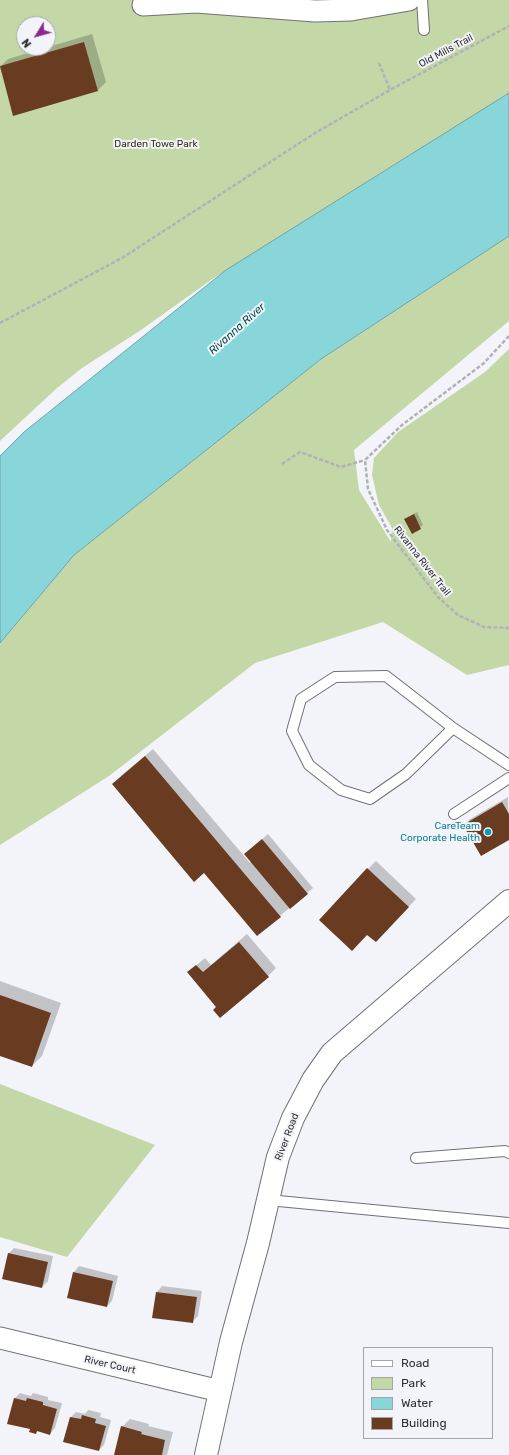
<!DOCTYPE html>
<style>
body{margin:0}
#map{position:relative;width:509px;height:1455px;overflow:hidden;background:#f3f4f9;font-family:Rubik,sans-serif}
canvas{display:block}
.legend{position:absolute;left:363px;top:1347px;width:130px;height:92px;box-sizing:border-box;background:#f3f4f9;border:1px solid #a5a6a9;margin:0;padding:5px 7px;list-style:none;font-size:12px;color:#303032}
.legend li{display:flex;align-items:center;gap:8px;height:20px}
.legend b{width:20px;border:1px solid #a5a6a9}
.north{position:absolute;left:16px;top:16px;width:40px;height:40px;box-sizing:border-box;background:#f3f4f9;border:1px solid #a5a6a9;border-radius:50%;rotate:233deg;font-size:11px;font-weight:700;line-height:16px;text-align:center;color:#303032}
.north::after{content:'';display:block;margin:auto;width:14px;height:18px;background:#8b2890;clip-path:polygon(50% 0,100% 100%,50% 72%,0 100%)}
</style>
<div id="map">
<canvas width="509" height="1455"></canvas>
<ul class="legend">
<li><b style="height:5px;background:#fff"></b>Road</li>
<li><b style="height:11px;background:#c3d7a7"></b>Park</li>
<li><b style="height:11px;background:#88d5da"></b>Water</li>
<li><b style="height:11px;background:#693b20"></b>Building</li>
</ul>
<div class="north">N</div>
</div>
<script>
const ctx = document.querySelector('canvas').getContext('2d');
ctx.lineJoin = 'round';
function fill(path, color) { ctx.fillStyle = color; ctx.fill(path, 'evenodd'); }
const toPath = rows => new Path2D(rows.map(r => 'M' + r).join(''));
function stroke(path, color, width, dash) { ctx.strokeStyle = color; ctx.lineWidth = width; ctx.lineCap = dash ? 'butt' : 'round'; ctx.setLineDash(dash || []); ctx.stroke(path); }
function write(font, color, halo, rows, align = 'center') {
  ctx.font = font + ' Rubik,sans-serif'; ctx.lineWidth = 4; ctx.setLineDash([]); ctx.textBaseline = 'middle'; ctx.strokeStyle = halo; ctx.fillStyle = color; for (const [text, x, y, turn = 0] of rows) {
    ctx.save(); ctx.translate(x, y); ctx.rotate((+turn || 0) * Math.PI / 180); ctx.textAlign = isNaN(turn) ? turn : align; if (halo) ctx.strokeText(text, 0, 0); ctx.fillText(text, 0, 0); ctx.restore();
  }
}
fill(toPath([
 [0,0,247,0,296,7,377,0,509,0,509,93,437,140,411,154,211,280,141,330,82,368,57,388,0,441],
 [24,24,48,24,48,48,24,48],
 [509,236,509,321,354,450,359,490,391,542,392,528,379,505,372,475,374,458,398,432,485,372,509,349,509,665,467,675,383,622,255,663,109,776,0,845,0,643,74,555,321,359],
 [0,1084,155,1145,67,1257,0,1237]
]), '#c3d7a7');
const water = toPath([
 [509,93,509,236,321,359,74,555,0,643,0,456,24,432,226,270,509,93]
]);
fill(water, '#88d5da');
stroke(water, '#6ea4a8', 1);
fill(toPath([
 [92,34,106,82,98,90,14,114,0,67,8,59],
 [417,512,423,525,413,532,406,519],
 [153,749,250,863,251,861,251,849,268,834,313,888,280,916,121,776],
 [508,797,509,839,464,825,470,819],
 [376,861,416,899,384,933,368,869],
 [247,934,276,968,268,976,217,1007,188,972,205,958,211,965],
 [0,981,61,1003,42,1056,32,1066,0,1054],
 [14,1248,53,1256,48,1281,42,1287,8,1254],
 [79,1266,118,1276,112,1301,107,1306,68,1297,74,1272],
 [162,1286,202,1291,198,1316,192,1322,157,1292],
 [20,1393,31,1396,33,1393,48,1397,48,1400,62,1403,55,1428,50,1434,38,1430,36,1433,31,1429,14,1399],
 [88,1410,101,1413,100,1417,111,1420,104,1445,99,1450,71,1417,76,1412,85,1414],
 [130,1419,149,1424,148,1426,173,1432,167,1455,115,1455,122,1427]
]), '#0003');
fill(toPath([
 [84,42,98,91,13,116,0,66],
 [414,514,421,529,412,534,404,519],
 [145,756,281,917,257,936,204,873,194,882,112,784],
 [502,802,509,814,509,840,481,856,463,825],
 [262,839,308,894,290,909,244,854],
 [367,868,409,907,376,942,367,935,352,951,319,920],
 [239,942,269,977,220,1018,213,1010,216,1007,187,972,196,965,203,972],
 [0,995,51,1013,32,1067,0,1056],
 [8,1253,48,1262,42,1288,2,1279],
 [73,1272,113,1281,107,1307,67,1298],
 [156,1292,197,1297,193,1323,152,1318],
 [14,1398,26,1401,27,1398,43,1402,43,1405,57,1409,50,1435,37,1431,36,1434,29,1432,30,1429,7,1424],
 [82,1415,96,1419,95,1423,106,1426,99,1451,63,1442,70,1417,81,1419],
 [121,1426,142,1432,141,1434,165,1440,162,1455,114,1455]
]), '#693b20');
const service = toPath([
 [422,0,424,30],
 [453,728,406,774,370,799,341,790,309,765,292,731,301,699,335,677,386,676,453,728,509,765],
 [454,814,509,778],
 [416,1158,505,1151,509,1153],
 [268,1200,509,1223]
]);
const minor = toPath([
 [143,5,196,2,315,11,351,10,409,0],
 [0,1338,220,1391]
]);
const tertiary = toPath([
 [206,1455,231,1342,258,1243,278,1157,293,1118,313,1080,332,1053,509,901]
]);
stroke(service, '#707175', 12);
stroke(minor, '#707175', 23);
stroke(tertiary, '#707175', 24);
stroke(toPath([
 [379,63,390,90],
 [0,323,122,258,315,133,390,90,509,26],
 [509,336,484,363,402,425,365,460,368,489,387,530,438,597,458,615,484,627,509,628],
 [282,464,300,452,341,467,365,460]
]), '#b1b2b6', 2.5, [4, 2]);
stroke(service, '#fff', 10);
stroke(minor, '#fff', 21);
stroke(tertiary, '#fff', 22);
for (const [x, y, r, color] of [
 [488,832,4,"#0f9aa8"]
]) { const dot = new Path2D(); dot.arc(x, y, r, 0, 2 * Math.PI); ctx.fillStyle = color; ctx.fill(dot); stroke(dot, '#f3f4f9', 1.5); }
write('10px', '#303032', '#f3f4f9', [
 ["Old Mills Trail",446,51,-28],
 ["Rivanna River Trail",422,561,52],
 ["River Road",287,1137,-69],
 ["River Court",110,1365,13]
]);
write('10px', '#25330c', '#f3f4f9', [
 ["Darden Towe Park",156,144]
]);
write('10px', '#0d838f', '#f3f4f9', [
 ["CareTeam",480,826],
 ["Corporate Health",480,838]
], 'right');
write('italic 11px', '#004b4f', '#f3f4f9', [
 ["Rivanna River",237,329,-42]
]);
</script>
